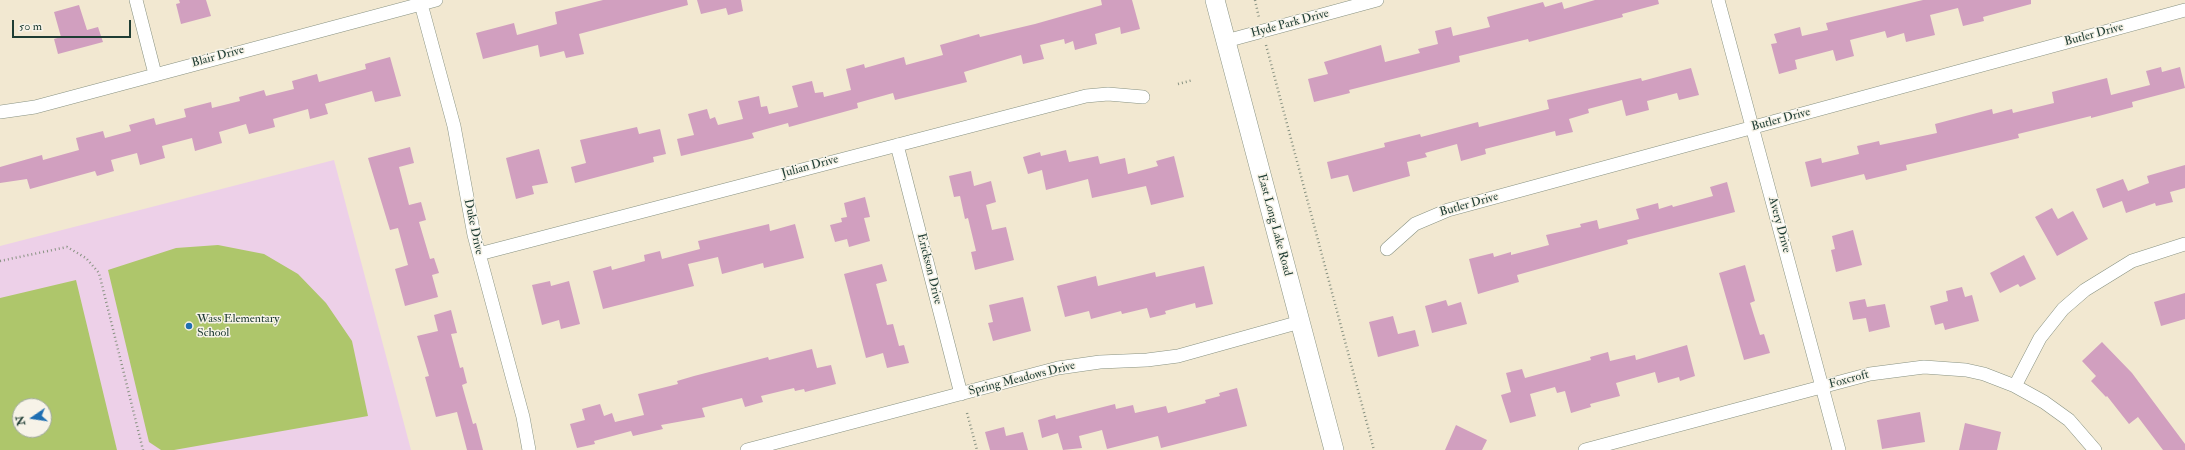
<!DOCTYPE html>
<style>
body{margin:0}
#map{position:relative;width:2185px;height:450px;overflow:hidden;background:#f2e8d1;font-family:"IM FELL Double Pica",serif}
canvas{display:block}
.north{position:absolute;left:12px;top:398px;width:40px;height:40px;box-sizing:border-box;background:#f7f3e8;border:1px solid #a1aaa0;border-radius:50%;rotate:257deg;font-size:11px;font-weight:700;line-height:16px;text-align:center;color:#1f3d34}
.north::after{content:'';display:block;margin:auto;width:14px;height:18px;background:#1f6fb2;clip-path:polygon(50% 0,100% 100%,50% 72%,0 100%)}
.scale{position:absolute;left:12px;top:20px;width:119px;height:18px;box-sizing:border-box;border:2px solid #1f3d34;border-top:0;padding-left:5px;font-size:12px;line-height:14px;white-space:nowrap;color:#1f3d34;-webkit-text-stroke:3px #f7f3e8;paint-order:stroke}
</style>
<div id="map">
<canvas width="2185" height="450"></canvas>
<div class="north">N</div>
<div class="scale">50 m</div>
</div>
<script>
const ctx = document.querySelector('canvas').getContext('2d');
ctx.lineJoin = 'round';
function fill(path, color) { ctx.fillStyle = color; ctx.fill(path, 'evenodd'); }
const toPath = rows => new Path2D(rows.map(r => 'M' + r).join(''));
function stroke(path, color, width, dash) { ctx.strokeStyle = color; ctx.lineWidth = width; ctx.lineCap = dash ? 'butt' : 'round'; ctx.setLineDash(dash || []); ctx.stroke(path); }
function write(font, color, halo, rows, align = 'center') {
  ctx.font = font + ' "IM FELL Double Pica",serif'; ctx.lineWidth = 3; ctx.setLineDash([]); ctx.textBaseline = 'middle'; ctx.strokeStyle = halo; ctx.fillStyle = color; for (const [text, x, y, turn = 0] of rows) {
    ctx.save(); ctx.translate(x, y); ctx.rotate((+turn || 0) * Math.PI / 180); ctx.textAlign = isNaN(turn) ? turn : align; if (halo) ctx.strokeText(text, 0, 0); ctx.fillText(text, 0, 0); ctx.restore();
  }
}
fill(toPath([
 [334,160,411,450,0,450,0,246],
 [20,406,44,406,44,430,20,430]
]), '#edd0e8');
fill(toPath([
 [218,245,264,254,298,274,326,303,352,341,368,416,174,450,161,450,149,442,108,270,176,248],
 [76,280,117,450,0,450,0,298],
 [20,406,44,406,44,430,20,430]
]), '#aec66b');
fill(toPath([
 [179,0,206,0,211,16,181,24,176,4,180,3],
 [603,0,687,0,688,5,579,34,584,54,566,58,564,51,540,57,538,45,483,59,476,33,514,23,517,35,557,24,555,12],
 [697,0,741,0,743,11,728,15,726,8,701,14],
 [1101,0,1132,0,1140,29,1121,34,1120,27,1095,34,1097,44,1075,50,1073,41,1065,44,1064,39,1040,45,1044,59,1023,64,1021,55,964,72,967,82,895,100,893,93,857,103,858,108,789,127,788,123,752,133,754,138,681,156,677,139,694,135,688,114,707,109,710,119,715,117,718,125,743,119,738,101,759,96,761,107,767,106,769,114,798,107,792,86,812,81,815,93,823,92,824,97,851,90,846,69,864,64,865,68,904,57,906,65,943,55,940,45,979,34,980,37,1035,24,1102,5],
 [1595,0,1658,0,1659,4,1622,14,1623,17,1529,42,1528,39,1459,56,1460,62,1349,90,1350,93,1314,102,1308,79,1328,74,1324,62,1381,45,1385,62,1420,53,1418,49,1438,44,1435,31,1451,27,1453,36,1490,27,1487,17,1543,2,1545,7,1562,2,1564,9],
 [1923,0,2031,0,2031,4,1983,17,1984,21,1963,26,1958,8,1930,15,1935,35,1906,42,1904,33,1887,38,1885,31,1850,40,1854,56,1836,61,1833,50,1795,60,1797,69,1779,74,1771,44,1777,43,1774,34,1800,27,1802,36,1828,30,1826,23],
 [79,5,87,30,98,27,103,42,58,54,54,39,61,37,54,12],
 [390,57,401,96,375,102,372,91,325,104,328,114,310,119,308,109,273,119,275,127,249,134,246,124,219,132,222,143,195,151,192,138,162,146,165,158,140,165,137,153,111,160,114,171,97,176,95,171,30,189,27,179,0,183,0,167,42,155,43,160,79,150,76,138,103,131,105,138,131,131,129,125,154,118,156,125,186,117,184,109,211,102,212,108,240,101,239,97,264,90,266,96,294,89,292,81,317,74,319,82,366,69,365,64],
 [2161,67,2162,72,2180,67,2185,88,2132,102,2133,107,2091,118,2091,116,2018,134,2019,138,1906,165,1907,170,1866,180,1864,174,1811,187,1805,162,1821,158,1822,163,1859,154,1857,146,1879,141,1880,145,1937,133,1935,124,1992,109,1993,114,2012,109,2013,113,2054,103,2052,92,2107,78,2111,95,2150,85,2146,71],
 [1691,68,1699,95,1679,100,1677,93,1647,101,1649,110,1626,116,1622,100,1588,109,1589,113,1569,119,1573,132,1556,136,1555,131,1485,149,1486,154,1461,161,1457,144,1425,153,1427,157,1407,162,1410,176,1353,192,1348,175,1331,179,1327,162,1385,147,1384,143,1420,134,1421,137,1478,122,1479,127,1549,109,1547,100,1641,78,1642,81],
 [637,127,639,134,660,129,666,154,653,157,654,162,575,183,571,167,586,163,580,140],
 [410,147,414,163,399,167,409,205,421,202,426,220,419,222,430,259,434,258,439,273,432,275,438,297,405,306,395,269,408,265,398,228,390,230,368,158],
 [539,149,548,183,532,186,534,194,516,199,506,158],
 [1066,150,1069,162,1098,156,1100,164,1125,158,1128,174,1158,166,1156,161,1174,156,1184,197,1151,205,1146,186,1092,198,1088,179,1046,190,1042,170,1028,174,1023,157,1040,152,1041,156],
 [2185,165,2185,188,2170,192,2173,202,2156,206,2155,203,2126,213,2122,201,2103,208,2096,189,2123,179,2128,191,2149,183,2147,176],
 [971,171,974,186,991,181,996,202,986,205,992,230,1006,227,1014,260,975,270,971,252,976,251,968,218,965,219,960,196,954,197,949,176],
 [1727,182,1735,212,1627,240,1628,244,1517,275,1519,282,1478,294,1469,259,1493,253,1494,257,1511,252,1511,255,1549,245,1546,235,1581,227,1580,224,1597,220,1599,229,1639,219,1636,209,1658,203,1659,209,1672,205,1673,207,1713,196,1710,187],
 [865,197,870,217,864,218,870,241,849,247,847,239,835,242,830,225,842,222,841,218,847,217,844,203],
 [2052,208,2058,219,2073,211,2088,239,2057,256,2035,217],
 [769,224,770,231,795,224,804,258,764,268,763,263,722,274,718,257,688,264,694,286,603,309,593,271,611,266,612,270,645,261,644,255,660,251,662,259,700,249,698,241],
 [1853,230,1862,265,1836,272,1831,250,1835,249,1832,236],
 [2024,255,2036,279,2020,287,2018,284,2000,293,1990,273],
 [882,264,887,281,876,284,887,325,893,324,899,346,904,345,909,363,887,368,883,353,866,358,844,274],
 [1745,265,1755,301,1750,303,1760,335,1764,334,1770,353,1744,360,1719,273],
 [1204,266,1213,304,1196,308,1195,303,1165,311,1166,314,1150,318,1147,308,1122,314,1121,311,1091,319,1089,311,1065,317,1057,286,1096,276,1098,286,1155,272,1156,277],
 [550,281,551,286,569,281,580,324,561,329,559,320,542,325,532,285],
 [1962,287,1965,297,1972,295,1979,321,1945,330,1943,323,1935,325,1930,306,1948,301,1946,291],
 [2185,293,2185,319,2161,326,2154,302],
 [1023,297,1031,331,993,341,988,323,993,322,989,305],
 [1865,299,1867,307,1885,304,1890,327,1869,332,1866,318,1853,320,1849,302],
 [1446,300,1448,306,1461,302,1467,324,1432,333,1425,306],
 [451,310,457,333,451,334,460,368,463,367,467,383,462,385,473,424,476,423,483,450,467,450,457,412,436,417,425,377,429,376,417,336,438,331,434,315],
 [1393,316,1398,334,1415,330,1419,346,1378,357,1369,322],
 [2102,342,2132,373,2185,444,2185,450,2163,450,2138,417,2129,424,2107,396,2106,397,2091,381,2096,376,2082,361],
 [1687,345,1695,376,1680,381,1679,377,1658,383,1655,372,1616,383,1620,396,1590,404,1591,407,1571,413,1565,391,1557,393,1555,387,1530,394,1536,416,1510,423,1501,395,1511,392,1506,373,1522,369,1525,378,1591,360,1590,357,1608,352,1610,361,1635,355,1636,360],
 [812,349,817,368,831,365,836,384,805,392,804,389,795,391,794,388,761,396,763,402,745,407,742,398,702,408,705,417,661,425,663,429,633,436,631,431,594,441,595,444,577,448,570,424,585,420,582,409,600,404,604,416,612,413,615,422,644,415,638,394,678,384,677,381,694,376,768,357,769,360],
 [1237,388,1247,426,1161,448,1158,436,1107,449,1102,430,1079,436,1082,448,1063,450,1058,433,1042,438,1038,420,1055,415,1056,419,1115,404,1116,409,1133,405,1135,413,1166,406,1168,413,1206,403,1205,400,1220,396,1219,393],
 [1920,412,1925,442,1882,449,1877,420],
 [1965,423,2001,432,1997,450,1959,450],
 [1456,425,1487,440,1482,450,1445,450],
 [1004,427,1006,436,1023,432,1028,450,990,450,985,432]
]), '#d19fbf');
const minor = toPath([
 [136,0,155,74],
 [1718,0,1839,450],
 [421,4,454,126,474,235,523,417,529,450],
 [1226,41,1377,0],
 [0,112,35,107,436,0],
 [897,145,961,394],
 [1387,249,1415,224,1448,210,2185,10],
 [479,254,1086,96,1108,94,1143,97],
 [2015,386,2040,338,2063,309,2085,290,2132,261,2185,244],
 [747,450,1058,368,1100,362,1147,360,1178,356,1300,322],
 [1585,450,1870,374,1924,367,1966,370,1984,374,2015,386,2044,402,2069,420,2095,450]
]);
const secondary = toPath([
 [1215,0,1334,450]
]);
stroke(minor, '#889282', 14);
stroke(secondary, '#889282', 20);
stroke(toPath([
 [1255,0,1259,18],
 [1266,45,1374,450],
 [1178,84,1193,80],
 [0,261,67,247,86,258,99,273,143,450],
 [967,413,977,450]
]), '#889282', 2.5, [1, 3]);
stroke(minor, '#fff', 13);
stroke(secondary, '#fff', 19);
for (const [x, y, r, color] of [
 [189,326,4,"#1f6fb2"]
]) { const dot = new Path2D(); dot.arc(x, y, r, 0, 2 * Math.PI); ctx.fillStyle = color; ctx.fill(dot); stroke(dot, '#f7f3e8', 1.5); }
write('12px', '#1f3d34', '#f7f3e8', [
 ["Hyde Park Drive",1290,24,-15],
 ["Butler Drive",2094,35,-15],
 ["Blair Drive",218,57,-15],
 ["Butler Drive",1781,120,-15],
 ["Julian Drive",810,167,-15],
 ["Butler Drive",1469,205,-16],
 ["East Long Lake Road",1274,225,75],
 ["Avery Drive",1779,225,75],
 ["Duke Drive",473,227,78],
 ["Erickson Drive",929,269,76],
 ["Spring Meadows Drive",1022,379,-14],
 ["Foxcroft",1849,380,-15]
]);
write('12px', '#1f3d34', '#f7f3e8', [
 ["Wass Elementary",197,319],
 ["School",197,333]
], 'left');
</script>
